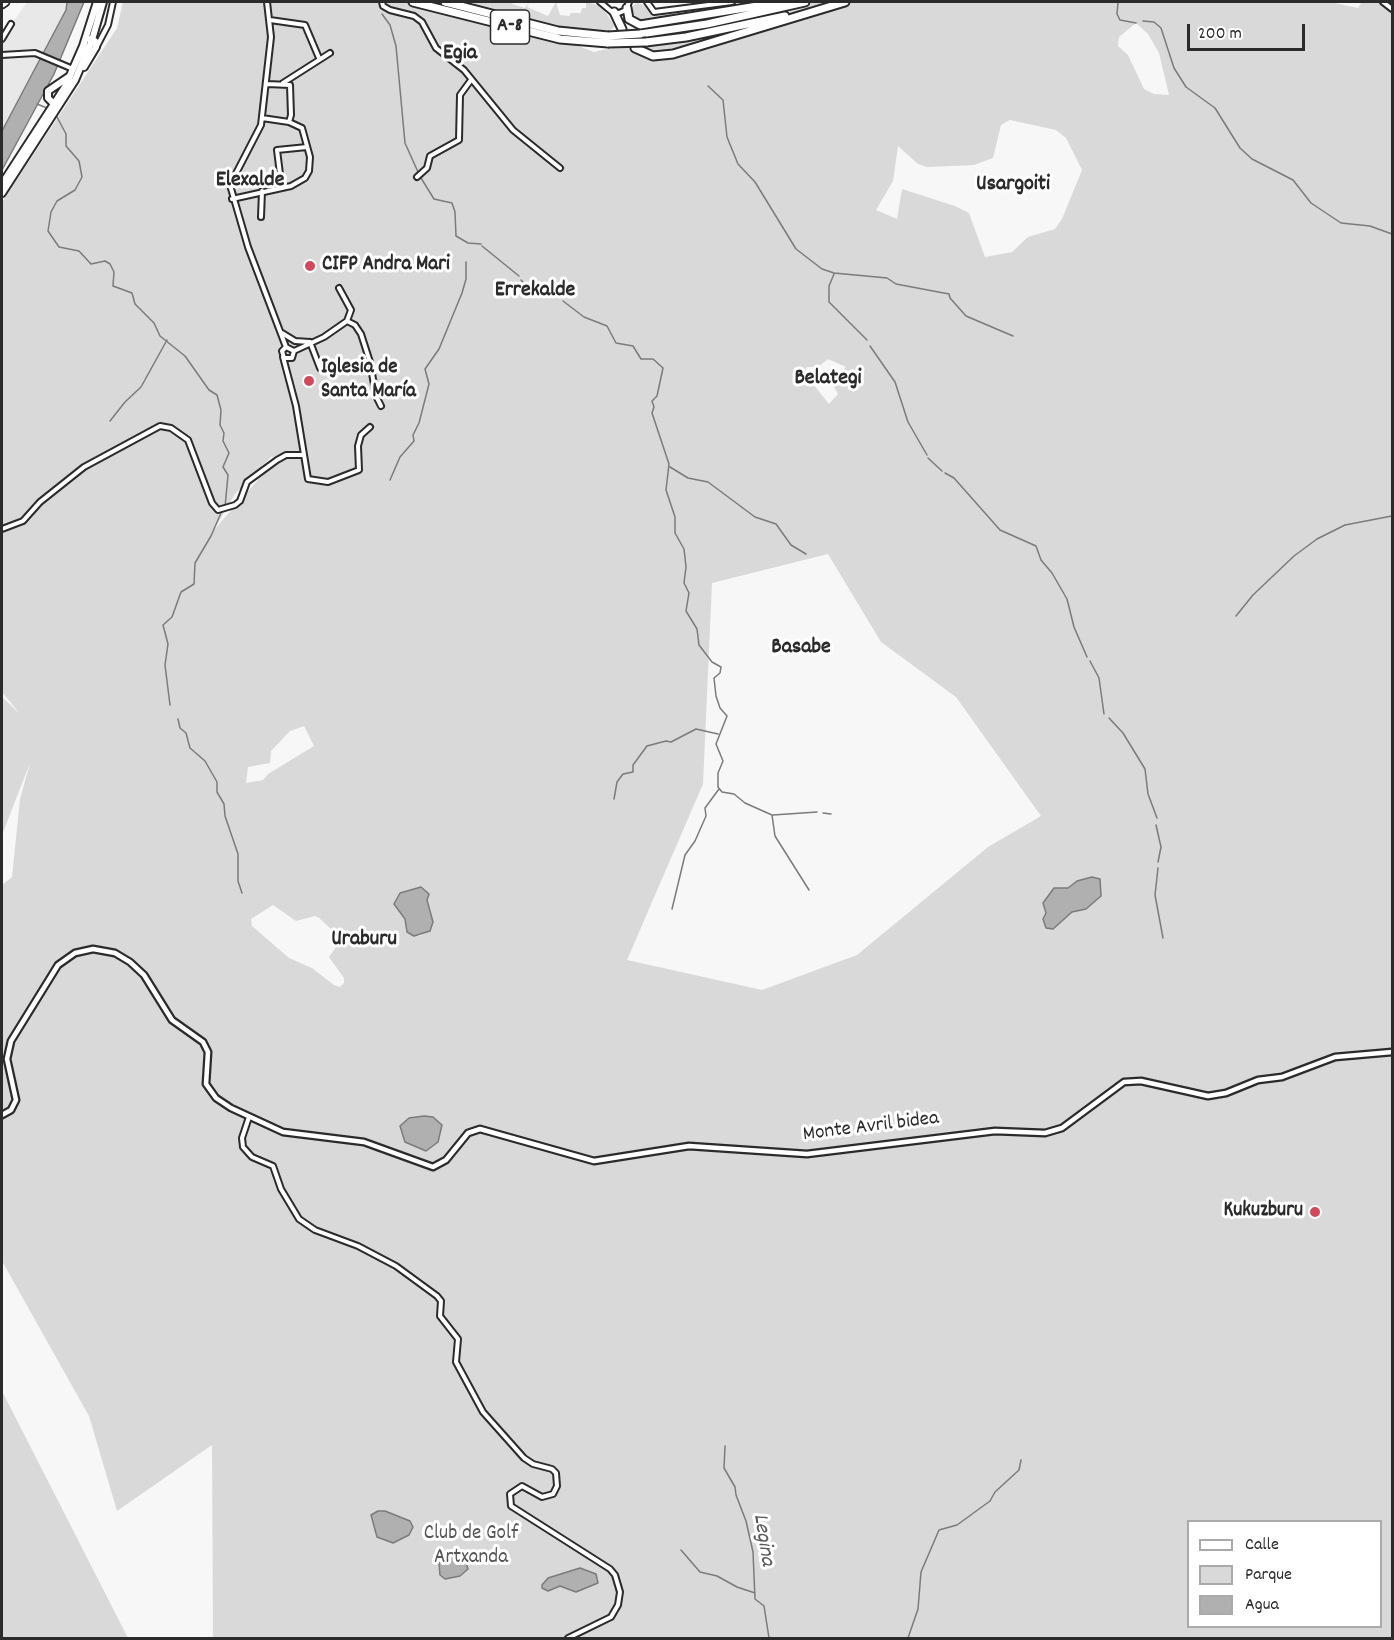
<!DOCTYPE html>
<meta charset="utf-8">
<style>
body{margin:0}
#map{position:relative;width:1394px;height:1640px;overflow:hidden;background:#f7f7f7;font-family:Dekko,sans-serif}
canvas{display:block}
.frame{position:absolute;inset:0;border:3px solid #2b2b2b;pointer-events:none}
.legend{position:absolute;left:1187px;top:1520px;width:195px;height:108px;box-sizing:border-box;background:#fff;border:2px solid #aaa;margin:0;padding:8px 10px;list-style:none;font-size:18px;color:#2b2b2b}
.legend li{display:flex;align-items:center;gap:12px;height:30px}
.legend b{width:30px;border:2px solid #aaa}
.scale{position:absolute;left:1187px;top:24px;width:118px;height:27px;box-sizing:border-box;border:3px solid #2b2b2b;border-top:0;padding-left:8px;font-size:18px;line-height:21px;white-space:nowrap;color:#2b2b2b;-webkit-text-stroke:4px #fff;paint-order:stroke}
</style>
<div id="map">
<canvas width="1394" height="1640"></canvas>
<div class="frame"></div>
<ul class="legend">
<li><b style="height:8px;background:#fff"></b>Calle</li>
<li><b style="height:16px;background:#d9d9d9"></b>Parque</li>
<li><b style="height:16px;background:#b0b0b0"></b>Agua</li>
</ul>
<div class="scale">200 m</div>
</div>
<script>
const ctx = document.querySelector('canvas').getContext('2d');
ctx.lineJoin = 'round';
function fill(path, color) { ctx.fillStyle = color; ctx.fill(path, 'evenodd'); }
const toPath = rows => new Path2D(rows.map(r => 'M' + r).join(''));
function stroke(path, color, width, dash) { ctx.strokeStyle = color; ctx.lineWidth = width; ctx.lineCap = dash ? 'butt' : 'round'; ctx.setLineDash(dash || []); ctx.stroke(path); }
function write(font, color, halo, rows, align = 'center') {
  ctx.font = font + ' Dekko,sans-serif'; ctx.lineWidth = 6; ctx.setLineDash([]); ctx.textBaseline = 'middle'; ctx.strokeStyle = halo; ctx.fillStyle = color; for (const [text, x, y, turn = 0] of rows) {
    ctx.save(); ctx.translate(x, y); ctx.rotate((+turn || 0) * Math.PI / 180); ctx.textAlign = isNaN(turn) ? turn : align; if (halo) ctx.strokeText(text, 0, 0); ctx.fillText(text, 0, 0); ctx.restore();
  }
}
fill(toPath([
 [27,2,67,2,66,10,2,131,2,38]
]), '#e8e8e8');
fill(toPath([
 [123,2,411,2,560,39,594,52,817,2,1330,2,1358,8,1362,2,1392,2,1392,1638,213,1638,212,1445,117,1511,89,1416,2,1261,2,885,12,877,20,799,30,763,2,835,2,697,20,714,2,692,2,202,117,28],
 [1136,23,1148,34,1159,53,1169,95,1154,94,1144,89,1128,55,1118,46,1119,37],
 [1010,120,1056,130,1066,138,1082,170,1062,219,1055,229,1028,237,1012,252,985,257,969,213,955,206,902,189,897,219,876,210,893,181,898,146,918,164,927,167,974,165,993,158,1001,125],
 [828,359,846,367,832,383,838,394,829,404,804,373,807,367,818,367],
 [279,456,213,531,235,494,271,457],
 [828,554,881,642,956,697,1041,816,988,847,857,955,762,990,627,960,703,784,712,583],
 [304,726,314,746,268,774,263,780,246,783,248,767,270,763,271,751,290,731],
 [416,888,428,902,433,922,430,931,419,936,405,925,406,919,394,904,401,893,408,893],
 [273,905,296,921,315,916,319,918,342,939,329,957,344,978,344,983,340,987,334,985,312,968,289,958,252,926,251,919],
 [1188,1522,1380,1522,1380,1626,1188,1626],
 [473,2,513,2,512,4,525,8,529,2,527,7,548,16,556,2,560,15,569,16,571,13,581,13,582,8,586,8,586,3,590,3,601,6,615,26,611,30,577,30,516,18,474,5],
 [637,3,648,6,653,19,652,13,715,3,716,9,640,22,632,13,631,7],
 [2,1391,128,1638,2,1638]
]), '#d9d9d9');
const water = toPath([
 [67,2,84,2,54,74,2,170,2,131,66,10,67,2],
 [1092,877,1100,879,1101,896,1086,909,1072,912,1053,929,1046,928,1043,919,1046,913,1043,903,1054,888,1068,888,1077,881,1092,877],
 [421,887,429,894,427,900,433,922,430,931,414,936,407,932,405,919,394,904,400,893,421,887],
 [424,1116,433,1117,442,1125,438,1142,426,1151,405,1142,400,1126,409,1118,424,1116],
 [385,1511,410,1521,413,1527,409,1535,393,1543,377,1537,371,1515,378,1511,385,1511],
 [453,1553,464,1557,468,1569,460,1576,445,1579,440,1575,439,1564,444,1557,453,1553],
 [580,1568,596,1574,598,1583,576,1592,560,1586,548,1591,542,1588,542,1585,548,1578,580,1568]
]);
fill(water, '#b0b0b0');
stroke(water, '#7b7b7b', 1.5);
stroke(toPath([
 [1118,2,1117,14,1120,20,1136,23],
 [382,14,390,25,396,46,405,143,418,172],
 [1143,21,1154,22,1161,28,1174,68,1186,87,1215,108,1240,148,1252,159,1293,180,1311,203,1341,223,1370,226,1392,234],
 [708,86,723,100,727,137,738,164,755,182,796,249,822,269,834,273,887,278,896,284,949,294,950,298,966,316,1013,336],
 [37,104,47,108],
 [57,117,66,134,66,146,79,161,82,177,75,190,57,201,51,212,48,231,59,247,79,251,91,264,105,261,110,264,114,272,113,286,132,293,135,304,154,323,160,336,185,356,209,390,217,395,221,410,220,425,224,433,223,441,229,453,223,467,228,475,225,507],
 [421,178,434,199,452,203,455,212,456,236,468,243,481,244],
 [482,246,519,276],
 [834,274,829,286,829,302,867,340],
 [521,280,528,287,536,291],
 [563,301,584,317,607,326,616,343,633,346,641,359,653,359,663,368,657,396,652,401,654,407,652,413,669,464,666,490,675,517,675,533,684,549,686,567,684,583,689,593,686,611,697,629,699,645,712,662,721,667,720,673,714,678,716,696,720,708,727,716,716,744,723,761,718,773,718,787,722,792,734,794,745,803,772,815,775,836,809,890],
 [870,346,895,382,908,422,927,455],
 [110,421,125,402,141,387,167,340],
 [928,458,942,471],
 [670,467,688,478,708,482,755,517,776,524,791,545,806,554],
 [945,473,954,478,1000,530,1036,546,1041,560,1052,573,1067,599,1074,627,1087,657],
 [390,480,400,457,414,441,413,435,419,423,429,384,425,369,439,349,462,293,466,279,466,262],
 [1236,616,1253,595,1294,556,1317,539,1345,525,1392,516],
 [1090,661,1099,678,1104,714],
 [170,705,165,665,168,644,163,625,172,617,181,592,194,584,195,563,211,536,221,513],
 [1109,718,1123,733,1145,769,1148,794,1157,818],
 [178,719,180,728,186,733,190,748,205,761,217,782,217,792,224,804,225,816,238,854,238,881,242,893],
 [614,799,617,782,623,774,633,772,633,765,647,746,666,741,671,742,696,729,718,734],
 [823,813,831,814],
 [773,815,817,812],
 [1156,825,1161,847,1158,862],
 [1158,868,1155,895,1163,938],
 [672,909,685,855,695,841,706,816,705,808,719,789],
 [725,1446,724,1468,735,1487,736,1495,746,1521,753,1552,755,1599,764,1606,769,1638],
 [681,1550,700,1572,717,1576,737,1587,755,1593],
 [908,1638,918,1609,921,1572,939,1530,957,1525,990,1501,995,1492,1019,1470,1021,1460]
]), '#7b7b7b', 1.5);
const minor = toPath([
 [267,2,271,37,261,125,230,185,248,247,286,347,294,351],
 [382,2,383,6,390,10,414,16,422,22,436,48,464,70,513,130,560,168],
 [600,2,612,12,619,13,626,10,629,2],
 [647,2,654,12,732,2],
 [1383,2,1392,9],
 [270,20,305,25,319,58],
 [2,39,11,24],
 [96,48,108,25,113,2],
 [2,55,35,53,73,69],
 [283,83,330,53],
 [267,84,290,85,291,115,289,122],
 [417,177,427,168,430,156,459,140,460,95,471,80],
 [281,182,277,150,307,147],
 [232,199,291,186,305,178,309,171,310,157,302,128,289,122,262,118],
 [261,217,262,191],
 [347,321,355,325,361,334,370,362,376,396,381,406],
 [282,333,295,341,310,342],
 [310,342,320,368],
 [286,347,282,351,284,358,292,358,294,351],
 [294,351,324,337,347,321,351,310,339,288],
 [283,357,296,406,308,479,328,482,359,470,358,446,361,435,370,427],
 [2,529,23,521,40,502,84,467,160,426,171,428,188,440,212,503,218,510,235,505,240,501,247,482,277,460,286,455,303,455],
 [249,1117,242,1138,243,1147,252,1157,273,1166,281,1189,299,1219,315,1230,358,1246,396,1266,437,1296,441,1301,440,1316,458,1339,456,1362,483,1412,524,1458,533,1464,552,1469,556,1473,557,1486,553,1494,542,1497,522,1486,510,1494,511,1506,610,1569,615,1575,620,1592,618,1605,611,1617,568,1638]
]);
const tertiary = toPath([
 [2,1115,11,1110,16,1100,7,1059,11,1041,58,965,75,953,93,949,115,953,130,962,144,975,172,1020,203,1042,208,1052,206,1084,216,1098,231,1108,283,1132,364,1142,433,1167,446,1160,468,1133,480,1129,594,1161,689,1146,807,1154,995,1131,1045,1133,1062,1128,1124,1082,1141,1081,1208,1096,1226,1093,1258,1080,1282,1077,1335,1057,1392,1052]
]);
const trunk = toPath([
 [84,67,96,47,95,41,89,39],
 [55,105,48,98,48,91,70,76],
 [2,184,65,87,83,46,97,2],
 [2,193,75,80,92,40,103,2]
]);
const motorway = toPath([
 [413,2,560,39,608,43],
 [445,2,558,31,608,36],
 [2,4,5,2],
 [627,8,629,19,640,25,782,2],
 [614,12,622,29],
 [640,34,707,24,805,2],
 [646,42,686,37,785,16],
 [635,48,653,56,673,54,845,2]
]);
stroke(minor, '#2b2b2b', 8);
stroke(tertiary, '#2b2b2b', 9);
stroke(trunk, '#2b2b2b', 10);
stroke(motorway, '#2b2b2b', 11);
stroke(minor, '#fff', 4);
stroke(tertiary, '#fff', 4.5);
stroke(trunk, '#fff', 6);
stroke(motorway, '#fff', 7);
const motorwayBridge = toPath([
 [608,36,640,34],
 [608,43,646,42]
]);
stroke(motorwayBridge, '#2b2b2b', 11, []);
stroke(motorwayBridge, '#fff', 7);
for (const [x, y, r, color] of [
 [310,266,6,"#d1495b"],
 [309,381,6,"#d1495b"],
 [1315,1212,6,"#d1495b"]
]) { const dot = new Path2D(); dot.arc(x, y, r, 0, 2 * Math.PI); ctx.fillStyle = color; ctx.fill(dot); stroke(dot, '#fff', 2); }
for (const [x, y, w] of [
 [510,27,39]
]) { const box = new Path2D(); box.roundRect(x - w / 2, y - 17, w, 34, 4.5); ctx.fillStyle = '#fff'; ctx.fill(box); stroke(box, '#2b2b2b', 1.5); }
write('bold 20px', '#2b2b2b', null, [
 ["A-8",510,27]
]);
write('bold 21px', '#2b2b2b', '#fff', [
 ["CIFP Andra Mari",322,266],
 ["Iglesia de",321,369],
 ["Santa María",321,393],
 ["Kukuzburu",1303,1212,"right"]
], 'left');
write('21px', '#2b2b2b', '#fff', [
 ["Monte Avril bidea",871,1128,-7]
]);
write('21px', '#565656', '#fff', [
 ["Club de Golf",471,1535],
 ["Artxanda",471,1559]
]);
write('bold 22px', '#2b2b2b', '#fff', [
 ["Egia",460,55],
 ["Elexalde",250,182],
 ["Usargoiti",1013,186],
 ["Errekalde",535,292],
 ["Belategi",828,380],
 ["Basabe",801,649],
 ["Uraburu",364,941]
]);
write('italic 22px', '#5a5a5a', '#fff', [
 ["Legina",762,1540,81]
]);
</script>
